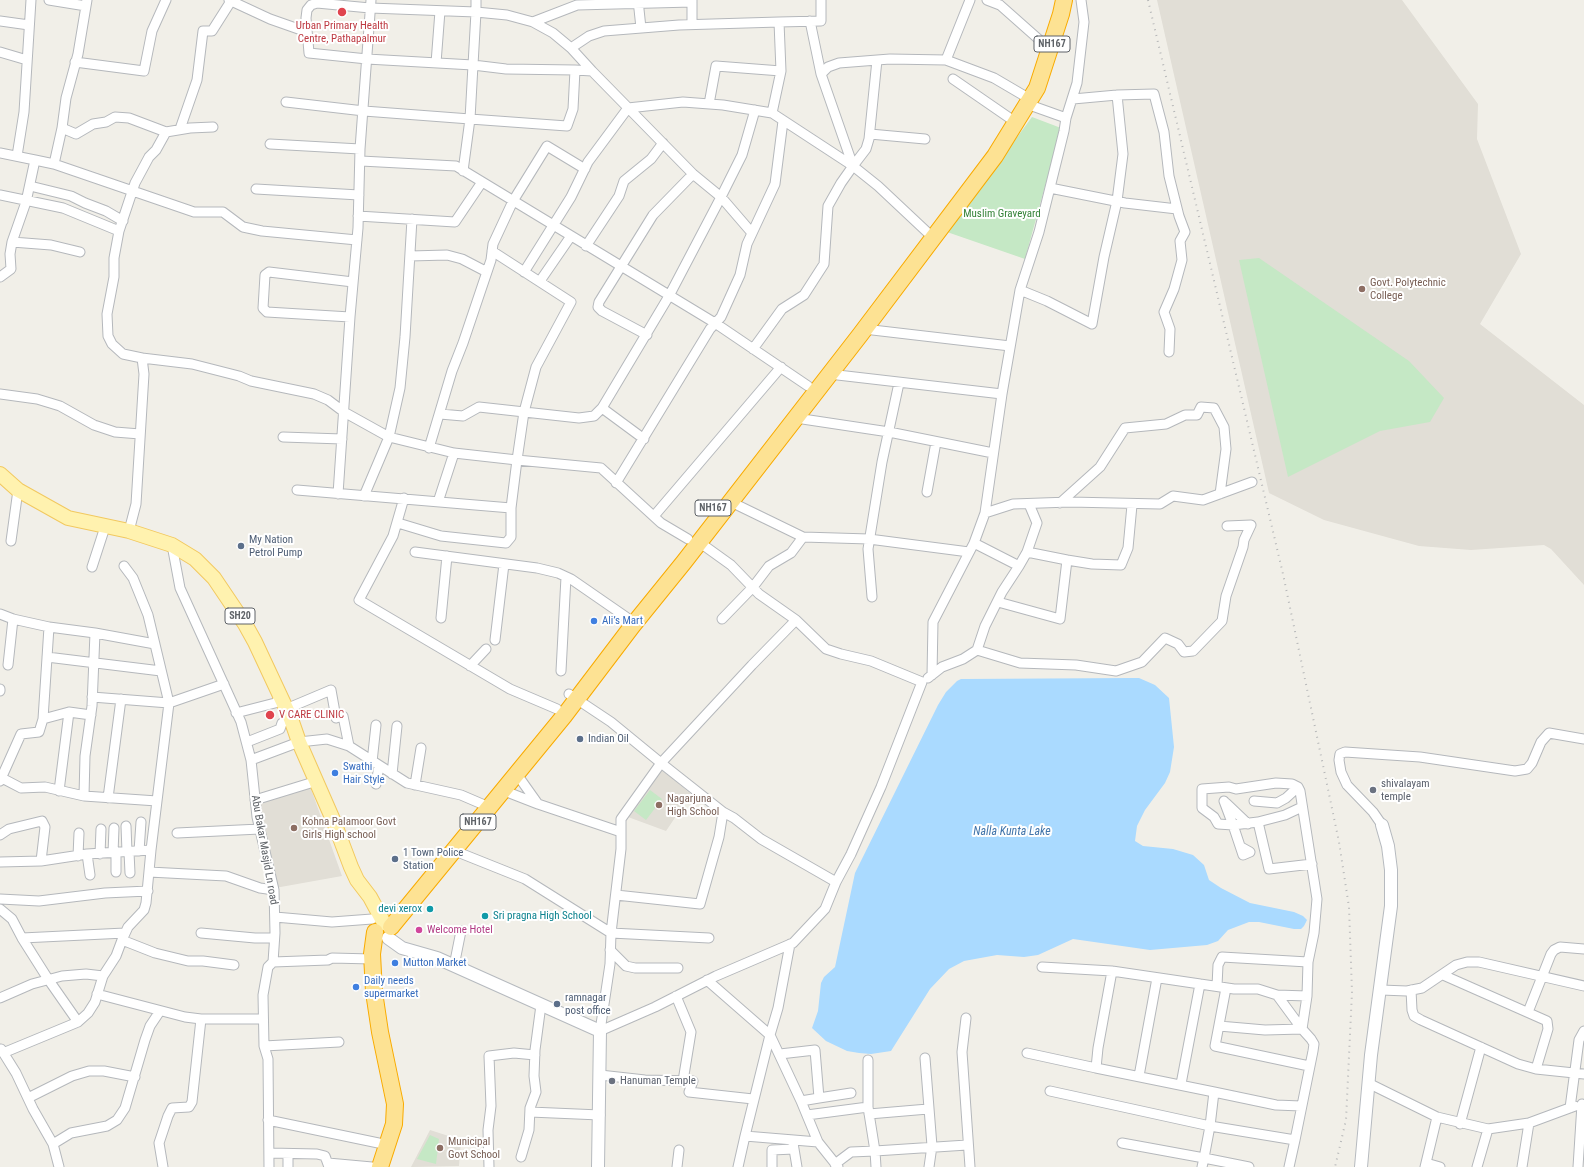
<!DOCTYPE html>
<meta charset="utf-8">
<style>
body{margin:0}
canvas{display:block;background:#f1efe8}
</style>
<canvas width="1584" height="1167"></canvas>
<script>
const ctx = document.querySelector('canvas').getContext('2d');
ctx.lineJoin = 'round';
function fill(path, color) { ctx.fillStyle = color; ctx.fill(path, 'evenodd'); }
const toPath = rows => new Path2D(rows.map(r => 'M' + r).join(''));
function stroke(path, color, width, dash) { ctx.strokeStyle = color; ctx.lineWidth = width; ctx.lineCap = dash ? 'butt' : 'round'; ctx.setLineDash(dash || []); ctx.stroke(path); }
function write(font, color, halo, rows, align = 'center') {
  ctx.font = font + ' "Roboto Condensed",sans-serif'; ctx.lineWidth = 4; ctx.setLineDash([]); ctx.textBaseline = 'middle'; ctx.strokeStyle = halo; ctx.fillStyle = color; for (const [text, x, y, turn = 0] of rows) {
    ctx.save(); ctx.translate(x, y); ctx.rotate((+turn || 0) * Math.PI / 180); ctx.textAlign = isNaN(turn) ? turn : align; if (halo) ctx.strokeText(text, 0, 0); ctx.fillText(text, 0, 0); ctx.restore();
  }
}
fill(toPath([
 [1157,0,1402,0,1478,104,1477,139,1521,254,1480,324,1584,405,1584,585,1551,549,1544,545,1471,550,1419,546,1324,520,1269,493],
 [660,768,691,794,666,831,628,817],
 [310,786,342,876,275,888,258,802],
 [430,1130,461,1140,459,1166,411,1167]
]), '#e1ded6');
fill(toPath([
 [1032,117,1061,128,1025,259,947,232],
 [1259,258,1409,361,1444,398,1430,422,1380,431,1288,477,1239,260],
 [650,790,662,799,646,820,634,811],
 [430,1135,439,1139,436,1164,417,1159]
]), '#c5e8c5');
fill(toPath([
 [1132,678,1139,678,1155,685,1169,698,1174,747,1170,772,1165,783,1145,810,1137,826,1135,841,1143,846,1173,849,1193,855,1204,865,1209,880,1221,888,1250,903,1294,912,1303,916,1307,920,1304,926,1301,929,1294,929,1259,922,1249,922,1228,930,1218,941,1207,945,1150,950,1073,939,1038,955,1024,957,997,955,964,961,949,969,930,989,891,1051,871,1054,859,1053,847,1051,826,1041,812,1028,818,1011,821,983,824,977,835,967,855,873,938,705,946,692,957,681,961,679]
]), '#aadaff');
const street = toPath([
 [49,0,86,6],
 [229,0,270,19,307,32],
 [476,0,476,12,507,15,533,22,553,33,571,48,592,71],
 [638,0,641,28],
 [692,0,692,24],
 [987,0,1000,5,1044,44],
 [317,3,370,8,476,12,473,65,367,59,309,53,306,18,307,10,311,5,317,3],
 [0,21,29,25],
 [810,21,821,74],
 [533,22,577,5,692,2],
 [779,22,821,21,821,0],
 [571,48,589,36,604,31,679,25,779,22,781,71,772,113],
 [0,52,27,60],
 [946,60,970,0],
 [75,62,144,71,152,31,166,0],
 [436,63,440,11],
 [575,70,506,69,473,65,470,119,567,126,573,109,575,70,592,71,693,174,721,197,752,233],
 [953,79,1011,119],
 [1073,99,1117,95,1154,94,1164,132,1169,176,1179,216,1185,232,1180,241,1182,260,1174,289,1164,312,1170,329,1169,352],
 [286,102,364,111,470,119,463,171],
 [1024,103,1066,118],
 [709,104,716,66,781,71],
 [62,128,66,98,78,54,87,0],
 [180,129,197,80,203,31,212,31,231,1],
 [166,132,129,118,115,117,106,122,93,124,76,134,62,128,54,164,194,212,223,212,243,227,262,231,357,240],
 [870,134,925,139],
 [270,144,360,149],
 [0,153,35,160],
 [17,156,24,112,31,0],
 [361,161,456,166,715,323,808,386],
 [853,166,866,149,869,139,877,60],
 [30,186,71,196,85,203,106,211,123,221],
 [1050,188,1125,203,1177,209],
 [256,189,359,195],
 [0,195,63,208,119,231],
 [358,216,455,222,482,182],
 [927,232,878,186,853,166,821,74,828,67,839,63,890,59,946,60,994,78,1023,95],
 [12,242,51,245,80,252],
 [586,246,619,196,624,181,651,159,663,143],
 [410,256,447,255,462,259,487,272],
 [524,272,571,197,588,162,628,108,683,102,723,105,772,113,853,166,841,183,828,206,824,264,804,295,782,309,753,349],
 [0,277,11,269,10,254,12,242,26,202,35,160,54,164],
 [540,281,571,236],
 [1020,290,1047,301,1092,324,1104,257,1117,201,1123,154,1117,95],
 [350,317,267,312,263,308,265,275,269,272,353,282],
 [864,329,1010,346],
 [647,335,602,311,598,307,599,302,653,215,693,174],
 [142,358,192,364,239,376,251,381,314,394,328,400,344,412,389,437,400,388,405,337,412,219],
 [829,374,1002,394],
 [0,394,37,399,60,406,94,425,115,432,140,434],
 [440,414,463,416,479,407,579,418,594,416,602,408],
 [796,418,889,432,993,453],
 [283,437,342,439],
 [644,439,602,408,669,296,721,197,742,155,755,110],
 [429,448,452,371,463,343,491,260,493,244,513,201,547,146,585,169],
 [616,483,710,329,721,317,740,275,747,244,775,184,783,121],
 [297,490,511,508,517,460,601,468,661,523,688,539],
 [927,492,936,442],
 [338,494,350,317,358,228,360,149,371,0],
 [364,496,389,437,454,453,517,460,524,412,536,367,571,302,492,251],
 [404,498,393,536,359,600,510,689,557,709],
 [438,502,454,453],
 [731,502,803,537,869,539,969,552],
 [1060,503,1100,467,1125,428,1166,424,1185,415,1197,415,1201,407,1214,408,1224,427,1226,449,1220,494],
 [985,513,1013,504,1070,502,1160,504,1173,496,1203,500,1252,482],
 [654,516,781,367],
 [398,523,441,536,506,543,511,537,511,508],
 [129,531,136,504,144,374,142,358,123,354,112,344,108,336,107,314,114,277,114,258,119,231,135,183,149,157,156,150,166,132,190,128,213,127],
 [11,541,18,490],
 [699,542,731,565,759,594,796,620,826,649,841,654,871,661,922,682,881,787,851,854,836,882],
 [172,545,180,588,241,722,251,760,257,817,274,890,275,933,273,962,268,967,263,995,264,1046,268,1059,269,1167],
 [415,552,537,568,558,573,571,579,626,617],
 [1027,552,1037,523,1029,504],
 [124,566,133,578,148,615,169,703,224,684],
 [1019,566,1027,552,1067,560],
 [92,567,105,527],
 [872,597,868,549,882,462,899,383],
 [998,602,1060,619,1067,560,1092,564,1121,565,1128,548,1132,505],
 [0,614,13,619,49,627,43,719,39,732,21,734,0,781],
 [441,618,447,556],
 [722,619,753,587,769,566,791,553,803,537],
 [95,633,155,644],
 [495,640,504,564],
 [977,650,1020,663,1076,665,1116,671,1142,662,1165,638,1178,644,1184,652,1193,651,1222,621,1226,596,1243,547,1244,540,1251,525,1227,526],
 [47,657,161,671],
 [8,665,13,619],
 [470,666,486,649],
 [561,671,566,577],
 [932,675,933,622,974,543,985,513,1002,394,1020,290,1039,232,1064,131,1066,118,1077,83,1084,22,1081,0],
 [928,678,942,667,963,659,977,650,985,626,1002,592,1019,566,974,543],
 [0,691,0,689],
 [569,694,611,722,661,763,621,819,621,849,611,933,610,964,600,1031],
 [286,709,331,690,336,718,343,716,349,746],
 [69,712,91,715],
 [236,713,275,703,281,698],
 [43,719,69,712,59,791],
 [247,742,280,729,282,723,291,719],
 [251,760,299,742,327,739,349,746,407,783,461,795,482,804],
 [372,762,376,725],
 [516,773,538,804,621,832],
 [392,774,397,726],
 [0,777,21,788,45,787,84,796,85,756,92,706,95,633,49,627],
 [376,784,379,766],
 [415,785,421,748],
 [502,790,538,804],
 [84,796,157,801,169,703,92,697],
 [108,798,121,699],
 [255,800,317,781],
 [1224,801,1233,825,1218,824,1214,817,1202,808,1202,789,1229,787,1236,789,1276,783,1292,784,1298,787,1300,791,1317,899,1314,933,1308,962,1307,996,1302,1029,1311,1039,1314,1044,1313,1051,1295,1140],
 [1254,801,1277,803,1286,798,1298,787],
 [1226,803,1248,824],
 [1302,807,1285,815,1258,822,1269,869,1312,864],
 [723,812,661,763,752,665,796,620],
 [1382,825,1373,812,1347,785,1341,772,1339,760,1340,754,1345,752,1420,757,1515,771,1527,769,1532,763,1541,742,1549,733,1584,739],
 [126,826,127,852],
 [177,833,260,829],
 [0,835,9,829,42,821,45,827,41,861,87,854,151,850,157,801],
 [1241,847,1250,852,1243,855,1233,825,1258,822],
 [151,850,146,903,144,910,128,927,122,940,155,953,188,961,203,961,234,965],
 [139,851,141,822],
 [455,851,525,879,611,933,709,938],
 [129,852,130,873],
 [113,853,114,828],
 [116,853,116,872],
 [87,854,90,875],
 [100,854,101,829],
 [78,856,79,833],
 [0,862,41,861],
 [149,872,226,876,260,888,274,890],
 [0,899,39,901,105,893,148,891],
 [0,909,12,919,22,938,125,933],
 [275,917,332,922,372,919],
 [201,933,255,938,274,938],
 [22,938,48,979,78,1022],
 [610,950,626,966,635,968,678,968],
 [273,962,328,960,332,958,372,959],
 [454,966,461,931],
 [1042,967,1112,971,1234,989,1258,989,1277,995,1307,996],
 [1112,971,1098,1048,1096,1068,1214,1092],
 [1443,975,1547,1021,1548,1029,1536,1069],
 [707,980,770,1035,778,1008,790,944],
 [1217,986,1218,965,1222,957,1308,962],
 [1226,988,1215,1046,1309,1066],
 [1381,990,1407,991,1422,988,1456,965,1467,962,1479,962,1584,986],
 [1411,990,1412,1010,1414,1016,1421,1020,1518,1064,1536,1069,1584,1074],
 [97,994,185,1017,201,1019],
 [1277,995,1302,1029],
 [676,996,691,1032,683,1081],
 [0,998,32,984,62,976,86,974,103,976,116,956,122,940],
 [1528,1012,1551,954,1554,950,1560,947,1584,949],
 [966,1018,962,1052,970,1167],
 [1219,1026,1265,1030,1302,1029],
 [600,1031,655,1007,716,976,793,943,825,909,836,882,761,839,734,818,723,812,719,837,700,904,616,895],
 [770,1035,801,1101,818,1142,745,1136,770,1035],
 [264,1046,339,1042],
 [1,1049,16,1073,33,1109,53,1144,59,1167],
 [3,1053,78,1022,88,1013,95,1002,103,976],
 [1027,1053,1096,1068],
 [780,1054,815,1050,819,1098,801,1101],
 [925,1058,932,1146,929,1167],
 [600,1075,645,1080,693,1081,689,1092,753,1099],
 [1139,1076,1157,978],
 [1368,1083,1437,1117,1488,1129],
 [1181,1084,1200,984],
 [1050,1091,1210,1126,1204,1158,1122,1143],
 [28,1098,72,1076,89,1071,104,1071,135,1077],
 [819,1098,851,1093],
 [1570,1108,1579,1040,1584,1031],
 [530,1112,600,1115],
 [869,1114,928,1109],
 [807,1115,868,1107],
 [268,1120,388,1145],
 [1529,1123,1575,1106],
 [1460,1124,1481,1047],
 [818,1142,838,1167],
 [793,1143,797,1167],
 [53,1144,71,1133,107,1126,117,1120,125,1108,145,1040,150,1026,160,1011],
 [270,1153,317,1154,325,1156,329,1167],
 [288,1155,288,1167],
 [521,1157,529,1130,530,1108,536,1092,534,1076,535,1050,541,1005],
 [328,1163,372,1167],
 [1426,1163,1440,1167],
 [835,1164,851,1152,875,1151,868,1107,868,1060],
 [163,1167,159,1143,168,1116,172,1108,189,1107,192,1102,201,1019,263,1019],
 [489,1167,488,1130,491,1106,489,1056,514,1053,535,1055],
 [677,1167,679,1150],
 [738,1167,745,1136],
 [772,1167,772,1150,794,1149],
 [876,1167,875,1151,967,1145],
 [1202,1167,1204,1158,1249,1167],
 [1289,1167,1295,1140,1210,1126,1214,1092,1276,1105,1301,1106],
 [1425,1167,1437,1117],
 [1477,1167,1488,1129,1529,1123,1522,1167],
 [1578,1167,1582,1104]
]);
const secondary = toPath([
 [388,938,402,948,437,958,600,1031,598,1167],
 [1361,1167,1371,1055,1391,906,1391,870,1388,846,1382,825]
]);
const primary = toPath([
 [0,474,18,490,68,518,129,531,172,545,195,559,214,578,245,624,255,642,291,719,299,742,334,822,351,867,357,880,370,897,384,923]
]);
const highway = toPath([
 [391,927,564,716,633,625,684,562,860,335,995,156,1037,88,1061,14,1064,0],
 [375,932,372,954,374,992,380,1032,395,1104,394,1124,380,1167]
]);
stroke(street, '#b5b8bc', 11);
stroke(secondary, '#b6babf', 14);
stroke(primary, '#f2c960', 16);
stroke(highway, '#f9ab00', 18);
stroke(street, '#fff', 9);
stroke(secondary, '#fff', 12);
stroke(primary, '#fff2af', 14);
stroke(highway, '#fde293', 16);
stroke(toPath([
 [1148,0,1283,574,1339,842,1349,907,1352,992,1346,1120,1335,1167]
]), '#b6b7b8', 2, [1, 5]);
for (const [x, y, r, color] of [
 [342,12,5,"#e0444e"],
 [1362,289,4,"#8d6e63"],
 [241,546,4,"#5c6f8a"],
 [594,621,4,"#3f7fe0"],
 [270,715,5,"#e0444e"],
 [580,739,4,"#5c6f8a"],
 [335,773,4,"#3f7fe0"],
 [1373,790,4,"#6b7280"],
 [659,805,4,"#8d6e63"],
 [294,828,4,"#8d6e63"],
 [395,859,4,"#5c6f8a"],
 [430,909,4,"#0f9aa8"],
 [485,916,4,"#0f9aa8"],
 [419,930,4,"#d1479c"],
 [395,963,4,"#3f7fe0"],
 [356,987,4,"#3f7fe0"],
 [557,1004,4,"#5c6f8a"],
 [612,1081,4,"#6b7280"],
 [440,1148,4,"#8d6e63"]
]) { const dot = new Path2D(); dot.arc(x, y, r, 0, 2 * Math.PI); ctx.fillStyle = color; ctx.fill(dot); stroke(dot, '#fff', 1.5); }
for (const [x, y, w] of [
 [1052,44,36],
 [713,508,36],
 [240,616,30],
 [478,822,36]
]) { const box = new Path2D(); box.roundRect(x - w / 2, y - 8, w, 16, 3); ctx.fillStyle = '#fff'; ctx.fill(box); stroke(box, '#5f6368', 1); }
write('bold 10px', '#5f6368', null, [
 ["NH167",1052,44],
 ["NH167",713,508],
 ["SH20",240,616],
 ["NH167",478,822]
]);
write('11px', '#be3a42', '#fff', [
 ["Urban Primary Health",342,26],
 ["Centre, Pathapalmur",342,39],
 ["V CARE CLINIC",279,715,"left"]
]);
write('11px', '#348238', '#fff', [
 ["Muslim Graveyard",1002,214]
]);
write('11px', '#785e54', '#fff', [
 ["Govt. Polytechnic",1370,283],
 ["College",1370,296],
 ["Nagarjuna",667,799],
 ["High School",667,812],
 ["Kohna Palamoor Govt",302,822],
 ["Girls High school",302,835],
 ["Municipal",448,1142],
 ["Govt School",448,1155]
], 'left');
write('11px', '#4e5e75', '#fff', [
 ["My Nation",249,540],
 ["Petrol Pump",249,553],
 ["Indian Oil",588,739],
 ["1 Town Police",403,853],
 ["Station",403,866],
 ["ramnagar",565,998],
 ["post office",565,1011]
], 'left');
write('11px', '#366cbe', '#fff', [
 ["Ali’s Mart",602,621],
 ["Swathi",343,767],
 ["Hair Style",343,780],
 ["Mutton Market",403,963],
 ["Daily needs",364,981],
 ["supermarket",364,994]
], 'left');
write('11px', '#5b616d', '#fff', [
 ["shivalayam",1381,784],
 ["temple",1381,797],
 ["Hanuman Temple",620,1081]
], 'left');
write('11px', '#5f6368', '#fff', [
 ["Abu Bakar Masjid Ln road",264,850,80]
]);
write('11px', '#0d838f', '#fff', [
 ["devi xerox",422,909],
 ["Sri pragna High School",493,916,"left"]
], 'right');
write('11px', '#b23c85', '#fff', [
 ["Welcome Hotel",427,930]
], 'left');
write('italic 12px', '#4174aa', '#fff', [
 ["Nalla Kunta Lake",1012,832]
]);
</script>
